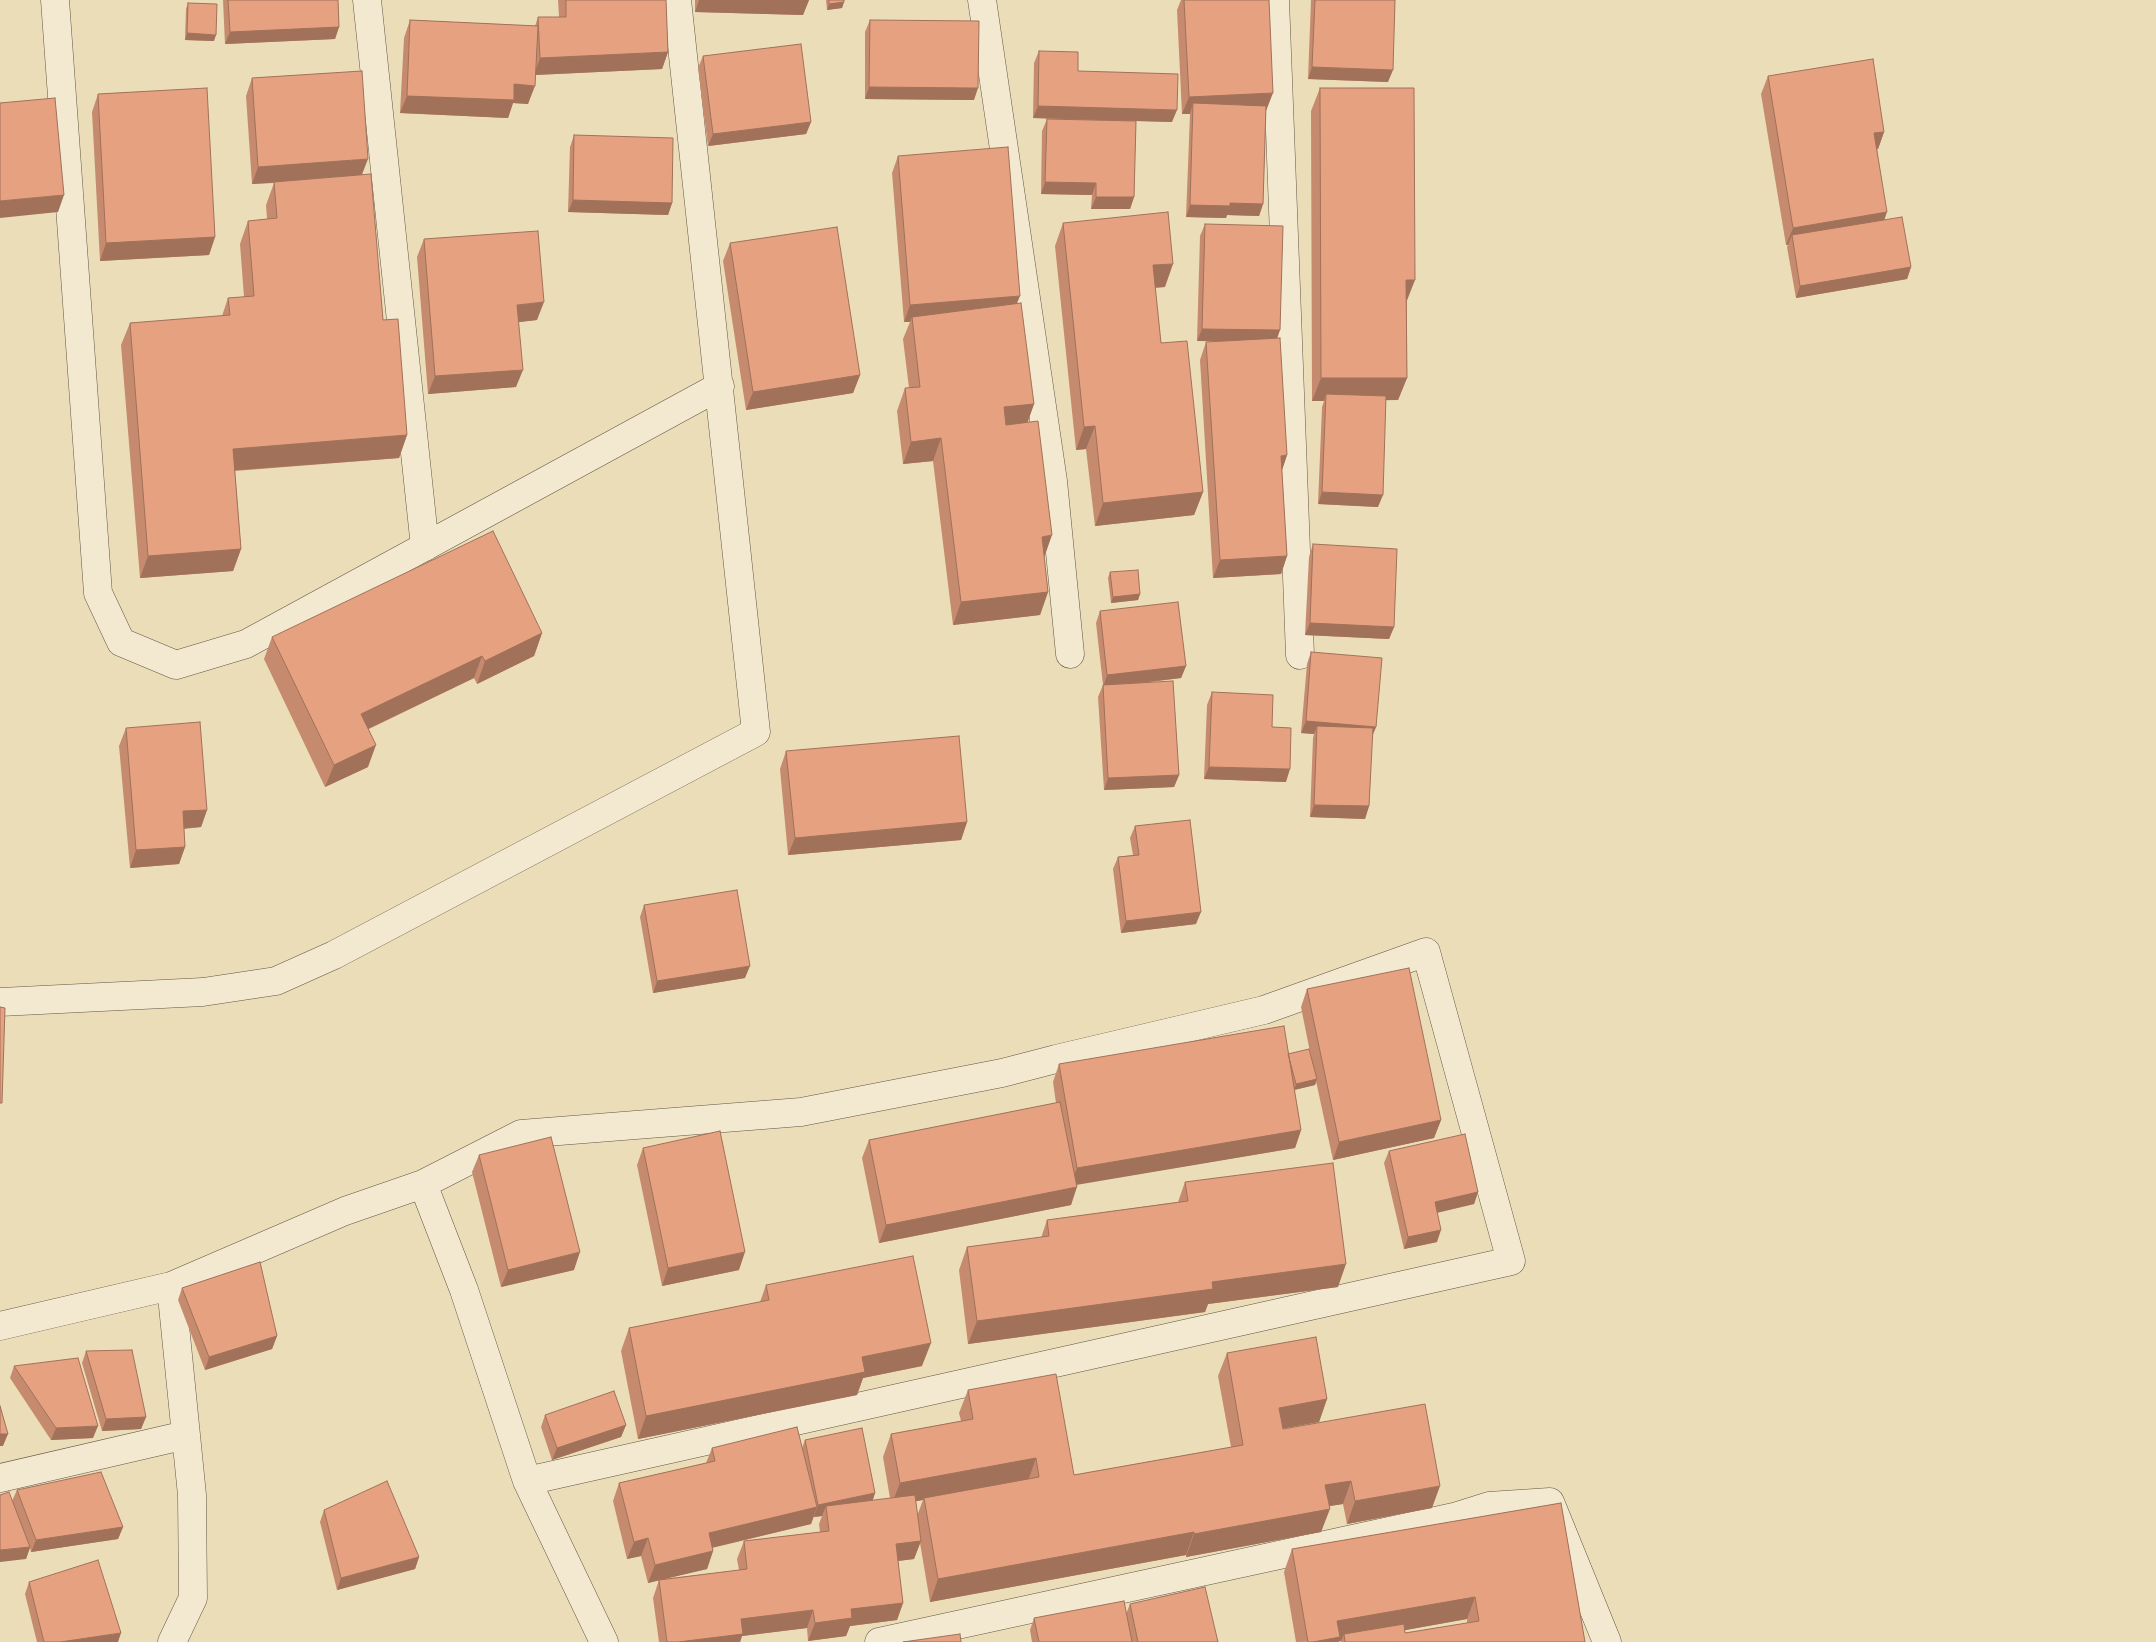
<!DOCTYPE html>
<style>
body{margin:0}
canvas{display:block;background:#ebddb7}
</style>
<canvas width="2156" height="1642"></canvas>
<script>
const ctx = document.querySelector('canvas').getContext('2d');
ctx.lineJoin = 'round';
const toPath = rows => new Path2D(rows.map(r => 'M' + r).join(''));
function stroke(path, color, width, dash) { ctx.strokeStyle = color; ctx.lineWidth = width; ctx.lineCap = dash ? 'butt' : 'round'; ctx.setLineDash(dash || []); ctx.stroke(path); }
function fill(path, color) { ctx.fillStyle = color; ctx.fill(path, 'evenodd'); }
const minor = toPath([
 [55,0,98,593,121,642,176,665,246,644,720,386],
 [367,0,425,547],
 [982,0,1053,481,1070,654],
 [1275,0,1300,655],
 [0,1002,203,992,276,981,334,955,756,732,677,0],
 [423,1184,521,1134,801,1112,1002,1073,1056,1059,1264,1010,1426,952,1511,1261,527,1481],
 [171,1286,192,1495,193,1598,172,1642],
 [0,1326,171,1286,345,1211,423,1184,464,1290,527,1481,604,1642],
 [0,1478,186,1435],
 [879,1642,1454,1517,1489,1506,1550,1502,1607,1642]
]);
stroke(minor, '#625646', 29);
stroke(minor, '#f2e9d0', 28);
fill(toPath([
 [223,0,338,0,339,27,335,39,225,44],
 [558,0,666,0,668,52,662,69,535,75,528,104,513,103,508,118,400,113,404,38,410,20,535,26,538,17,559,17],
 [695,0,809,0,803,15,695,12],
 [826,0,844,0,844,2,842,8,827,10],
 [1181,0,1269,0,1266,111,1263,204,1259,216,1227,215,1226,218,1186,217,1190,114,1182,114,1177,10],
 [1311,0,1395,0,1388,82,1308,79],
 [188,3,214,41,185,40,186,9],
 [870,20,974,100,865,99,865,32],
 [1039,51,1078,71,1172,122,1136,121,1134,197,1130,209,1091,209,1092,195,1041,194,1042,131,1047,119,1088,120,1033,118,1034,63],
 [703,56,811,122,806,134,708,146,698,68],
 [1768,76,1884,132,1878,149,1877,149,1884,220,1911,267,1907,279,1796,298,1787,247,1788,245,1786,245,1761,94],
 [252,78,362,175,383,320,407,435,399,458,235,471,241,549,233,571,140,578,121,345,130,323,222,316,228,298,244,297,240,244,248,221,267,219,266,205,274,183,252,184,246,96],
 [1320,88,1407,302,1407,378,1398,400,1386,400,1378,507,1318,504,1322,407,1324,401,1312,401,1311,111],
 [98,94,215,237,209,255,100,261,92,112],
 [574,135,672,203,668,215,568,212,570,147],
 [898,156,1017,304,1034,404,1027,422,1048,592,1040,615,953,625,933,461,903,464,897,411,905,388,909,388,903,339,910,322,904,322,892,173],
 [1063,223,1165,287,1155,288,1161,343,1203,492,1194,515,1095,526,1086,449,1076,450,1055,246],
 [1205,224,1277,338,1287,455,1282,470,1287,556,1281,574,1213,578,1200,360,1206,342,1223,341,1197,341,1200,236],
 [424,239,537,320,519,322,516,387,428,394,417,257],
 [730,243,860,375,853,393,746,410,723,261],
 [1313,544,1394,627,1389,639,1305,635,1309,557],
 [1110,572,1140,594,1138,600,1111,603,1108,578],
 [1100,611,1186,666,1181,678,1143,683,1179,775,1174,787,1104,790,1098,697,1103,685,1096,623],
 [542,633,534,656,477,684,474,678,369,729,368,767,325,787,264,659,272,637],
 [1311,652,1376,727,1372,736,1369,806,1365,819,1310,817,1313,738,1314,734,1301,733,1307,664],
 [1212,692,1286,782,1204,779,1207,705],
 [126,728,207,810,201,827,184,829,185,847,179,864,130,868,119,746],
 [786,751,967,822,961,840,788,855,780,769],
 [1135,826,1196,924,1121,933,1113,869,1118,857,1133,855,1130,838],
 [644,905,745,978,653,993,640,917],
 [1307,989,1441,1120,1434,1138,1333,1160,1316,1081,1315,1085,1294,1090,1301,1130,1295,1148,1077,1184,1071,1205,879,1243,862,1158,869,1140,1056,1103,1053,1082,1059,1064,1288,1054,1311,1057,1301,1007],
 [643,1148,739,1270,662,1286,637,1165],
 [1389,1151,1478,1192,1474,1204,1437,1213,1437,1242,1404,1249,1384,1163],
 [479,1155,574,1270,501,1287,472,1172],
 [1185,1182,1338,1287,1208,1304,1205,1312,968,1344,959,1270,967,1247,1041,1238,1047,1220,1178,1202],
 [766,1285,922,1366,863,1378,857,1395,638,1439,621,1351,629,1328,760,1302],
 [182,1288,277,1336,272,1349,205,1370,178,1300],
 [86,1351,146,1417,141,1429,102,1431,82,1363],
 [1227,1353,1327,1399,1319,1422,1283,1428,1283,1429,1432,1508,1347,1524,1343,1504,1329,1506,1321,1532,1186,1557,1186,1555,930,1602,920,1543,914,1559,898,1561,903,1603,897,1620,850,1626,846,1636,808,1641,807,1628,742,1636,740,1642,659,1642,653,1598,659,1580,648,1583,641,1556,627,1559,613,1501,619,1483,706,1463,712,1448,802,1448,805,1440,875,1493,872,1501,890,1498,883,1457,891,1434,961,1421,959,1413,968,1390,1074,1475,1231,1447,1218,1376],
 [923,1500,917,1516,915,1501],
 [814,1516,814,1517,822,1516,819,1524,820,1532,744,1541,737,1559,739,1570,663,1579,707,1569,713,1551,712,1548,811,1524],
 [14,1366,93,1438,51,1440,10,1378],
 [545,1415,626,1425,621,1437,552,1460,541,1427],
 [17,1490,123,1527,118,1539,31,1552,30,1548,26,1559,12,1501],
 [1561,1503,1585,1642,1341,1642,1341,1641,1296,1642,1284,1572,1292,1549],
 [1467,1619,1467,1623,1405,1633,1405,1630],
 [324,1510,419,1557,415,1569,337,1590,320,1522],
 [29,1582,118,1642,37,1642,25,1594],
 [1130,1604,1218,1642,1032,1642,1030,1630,1034,1618,1126,1614]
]), '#c68b6e');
fill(toPath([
 [699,0,809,0,803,15,695,12],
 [844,2,842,8,827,10,829,4],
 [339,27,335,39,225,44,230,32],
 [187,33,216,35,214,41,185,40],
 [668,52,662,69,534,75,540,58],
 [1312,67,1393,70,1388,82,1308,79],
 [514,84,535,86,528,104,513,103,508,118,400,113,407,96],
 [869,87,978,88,974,100,865,99],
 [1273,93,1266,111,1193,114,1193,103,1190,114,1182,114,1189,97],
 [1038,106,1177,110,1172,122,1033,118],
 [811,122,806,134,708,146,713,134],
 [1884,132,1878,149,1868,151,1874,133],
 [368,159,361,177,252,184,258,167],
 [1045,182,1096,183,1092,195,1041,194],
 [64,195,58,212,0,218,0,201],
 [1096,197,1134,197,1130,209,1091,209],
 [573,200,672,203,668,215,568,212],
 [1230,203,1263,204,1259,216,1227,215,1226,218,1186,217,1190,205],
 [1887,212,1881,230,1792,235,1788,245,1786,245,1793,228],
 [215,237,209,255,100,261,106,243],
 [1173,264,1165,287,1145,288,1153,265],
 [1911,267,1907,279,1796,298,1800,286],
 [1406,280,1415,280,1406,303],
 [1020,296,1013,313,912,317,910,322,904,322,910,305],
 [544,302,537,320,511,323,517,305],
 [1202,329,1280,330,1276,342,1197,341],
 [523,370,516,387,428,394,435,376],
 [860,375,853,393,746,410,753,392],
 [1321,378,1407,378,1398,400,1326,401,1326,394,1324,401,1312,401],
 [1034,404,1026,427,995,430,1004,407],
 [1095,426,1086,449,1076,450,1084,427],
 [407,435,399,458,225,471,233,449],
 [941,438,933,461,903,464,911,442],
 [1287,455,1281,473,1281,456],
 [1203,492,1194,515,1095,526,1103,503],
 [1322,492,1383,495,1378,507,1318,504],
 [1052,535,1044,558,1042,537],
 [241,549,233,571,140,578,148,556],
 [1287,556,1281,574,1213,578,1220,560],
 [1048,592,1040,615,953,625,961,602],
 [1140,594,1138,600,1111,603,1113,597],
 [1310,623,1394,627,1389,639,1305,635],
 [542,633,534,656,477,684,485,661],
 [482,656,474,678,353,736,361,714],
 [1186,666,1181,678,1103,687,1107,675],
 [1306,721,1376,727,1371,739,1317,726,1314,734,1301,733],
 [376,745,368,767,325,787,334,765],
 [1209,767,1290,769,1286,782,1204,779],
 [1179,775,1174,787,1104,790,1108,778],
 [1314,805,1369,806,1365,819,1310,817],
 [207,810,201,827,176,829,183,811],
 [967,822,961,840,788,855,795,838],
 [185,847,179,864,130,868,136,850],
 [1201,912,1196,924,1121,933,1126,921],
 [750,966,745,978,653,993,657,981],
 [1317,1079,1315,1085,1294,1090,1296,1084],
 [1441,1120,1434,1138,1333,1160,1339,1142],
 [1301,1130,1295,1148,1070,1186,1077,1168],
 [1077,1187,1071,1205,879,1243,886,1225],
 [1478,1192,1474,1204,1431,1214,1435,1202],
 [1441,1230,1437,1242,1404,1249,1408,1237],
 [580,1252,574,1270,501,1287,508,1270],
 [745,1252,739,1270,662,1286,668,1268],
 [1346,1264,1338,1287,1208,1304,1205,1312,968,1344,977,1321,1212,1282],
 [277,1336,272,1349,205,1370,209,1357],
 [931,1343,922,1366,863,1378,857,1395,638,1439,646,1416,862,1357],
 [1327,1399,1319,1422,1270,1431,1279,1408],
 [146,1417,141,1429,102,1431,106,1419],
 [626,1425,621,1437,552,1460,557,1448],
 [98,1426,93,1438,51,1440,56,1428],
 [0,1434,8,1434,3,1446,0,1446],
 [1036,1458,1028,1481,924,1498,923,1500,891,1506,900,1483],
 [1351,1481,1343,1504,1317,1508,1325,1485],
 [1440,1486,1432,1508,1347,1524,1355,1501],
 [875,1493,871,1506,826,1506,822,1516,814,1517,818,1505],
 [817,1507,811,1524,702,1550,709,1533],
 [1330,1509,1321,1532,1186,1557,1194,1534],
 [123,1527,118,1539,31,1552,36,1540],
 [1194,1532,1186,1555,930,1602,938,1579],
 [648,1538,641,1556,627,1559,634,1542],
 [921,1541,914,1559,889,1562,896,1544],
 [30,1547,26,1559,0,1562,0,1550],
 [713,1551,707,1569,648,1583,655,1565],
 [419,1557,415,1569,337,1590,341,1578],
 [1475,1597,1467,1619,1345,1641,1344,1634,1341,1641,1338,1642,1313,1642,1337,1621],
 [903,1603,897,1620,850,1626,846,1636,808,1641,815,1623,851,1609],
 [813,1610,807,1628,742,1636,740,1642,678,1642,741,1619],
 [121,1633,118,1642,60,1642]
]), '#a1715a');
const building = toPath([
 [228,0,338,0,339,27,230,32,228,0],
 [566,0,666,0,668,52,540,58,538,17,566,17,566,0],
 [829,0,844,0,844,2,829,4,829,0],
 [1184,0,1269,0,1273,93,1189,97,1184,0],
 [1315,0,1395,0,1393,70,1312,67,1315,0],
 [188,3,217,4,216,35,187,33,188,3],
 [410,20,538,26,535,86,514,84,514,100,407,96,410,20],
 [870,20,979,21,978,88,869,87,870,20],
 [801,44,811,122,713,134,703,56,801,44],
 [1039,51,1078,52,1078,71,1178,74,1177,110,1038,106,1039,51],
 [1873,59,1884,132,1874,133,1887,212,1793,228,1768,76,1873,59],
 [362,71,368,159,258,167,252,78,362,71],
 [207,88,215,237,106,243,98,94,207,88],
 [1320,88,1414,88,1415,280,1406,280,1407,378,1321,378,1320,88],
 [55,98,64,195,0,201,0,103,55,98],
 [1193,103,1266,106,1263,204,1230,203,1230,206,1190,205,1193,103],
 [1047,119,1136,121,1134,197,1096,197,1096,183,1045,182,1047,119],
 [574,135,673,138,672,203,573,200,574,135],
 [1008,147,1020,296,910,305,898,156,1008,147],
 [371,174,383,320,398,319,407,435,233,449,241,549,148,556,130,323,230,315,228,298,254,296,248,221,277,218,274,182,371,174],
 [1168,212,1173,264,1153,265,1161,343,1187,341,1203,492,1103,503,1095,426,1084,427,1063,223,1168,212],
 [1902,217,1911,267,1800,286,1792,235,1902,217],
 [1205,224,1283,226,1280,330,1202,329,1205,224],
 [837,227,860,375,753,392,730,243,837,227],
 [538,231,544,302,517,305,523,370,435,376,424,239,538,231],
 [1021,303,1034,404,1004,407,1006,425,1038,421,1052,535,1042,537,1048,592,961,602,941,438,911,442,905,388,920,387,912,317,1021,303],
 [1280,338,1287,455,1281,456,1287,556,1220,560,1206,342,1280,338],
 [1326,394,1386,396,1383,495,1322,492,1326,394],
 [493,531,542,633,485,661,482,656,361,714,376,745,334,765,272,637,493,531],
 [1313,544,1397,549,1394,627,1310,623,1313,544],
 [1138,570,1140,594,1113,597,1110,572,1138,570],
 [1178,602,1186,666,1107,675,1100,611,1178,602],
 [1311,652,1382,658,1376,727,1306,721,1311,652],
 [1173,681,1179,775,1108,778,1103,685,1173,681],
 [1212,692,1273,695,1272,727,1291,728,1290,769,1209,767,1212,692],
 [200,722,207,810,183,811,185,847,136,850,126,728,200,722],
 [1317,726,1373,728,1369,806,1314,805,1317,726],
 [959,736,967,822,795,838,786,751,959,736],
 [1190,820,1201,912,1126,921,1118,857,1139,855,1135,826,1190,820],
 [737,890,750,966,657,981,644,905,737,890],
 [1409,968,1441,1120,1339,1142,1307,989,1409,968],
 [0,1007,5,1008,2,1103,0,1103,0,1007],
 [1284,1026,1301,1130,1077,1168,1059,1064,1284,1026],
 [1309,1049,1317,1079,1296,1084,1288,1054,1309,1049],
 [1060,1102,1077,1187,886,1225,869,1140,1060,1102],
 [720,1131,745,1252,668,1268,643,1148,720,1131],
 [1465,1134,1478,1192,1435,1202,1441,1230,1408,1237,1389,1151,1465,1134],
 [551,1137,580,1252,508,1270,479,1155,551,1137],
 [1333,1163,1346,1264,1212,1282,1213,1289,977,1321,967,1247,1049,1236,1047,1220,1188,1201,1185,1182,1333,1163],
 [913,1256,931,1343,862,1357,865,1372,646,1416,629,1328,769,1300,766,1285,913,1256],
 [260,1262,277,1336,209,1357,182,1288,260,1262],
 [1316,1337,1327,1399,1279,1408,1283,1429,1425,1404,1440,1486,1355,1501,1351,1481,1325,1485,1330,1509,1194,1534,1194,1532,938,1579,924,1498,1039,1477,1036,1458,900,1483,891,1434,973,1419,968,1390,1056,1374,1074,1475,1243,1445,1227,1353,1316,1337],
 [132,1350,146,1417,106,1419,86,1351,132,1350],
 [78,1358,98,1426,56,1428,14,1366,78,1358],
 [614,1391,626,1425,557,1448,545,1415,614,1391],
 [0,1406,8,1434,0,1434,0,1406],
 [797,1427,817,1507,709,1533,713,1551,655,1565,648,1538,634,1542,619,1483,715,1461,712,1448,797,1427],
 [862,1428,875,1493,818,1505,805,1440,862,1428],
 [101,1472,123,1527,36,1540,17,1490,101,1472],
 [387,1481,419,1557,341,1578,324,1510,387,1481],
 [9,1492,30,1547,0,1550,0,1495,9,1492],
 [915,1495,921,1541,896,1544,903,1603,851,1609,852,1618,815,1623,813,1610,741,1619,743,1634,678,1642,667,1642,659,1580,747,1569,744,1541,829,1531,826,1506,915,1495],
 [1561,1503,1585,1642,1345,1642,1344,1634,1404,1624,1405,1633,1479,1621,1475,1597,1337,1621,1340,1637,1313,1642,1308,1642,1292,1549,1561,1503],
 [98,1560,121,1633,60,1642,44,1642,29,1582,98,1560],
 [1205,1587,1218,1642,1138,1642,1130,1604,1205,1587],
 [1124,1601,1132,1642,1039,1642,1034,1618,1124,1601],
 [960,1634,961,1642,903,1642,960,1634]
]);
fill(building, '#e6a280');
stroke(building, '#a1715a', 1);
</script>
